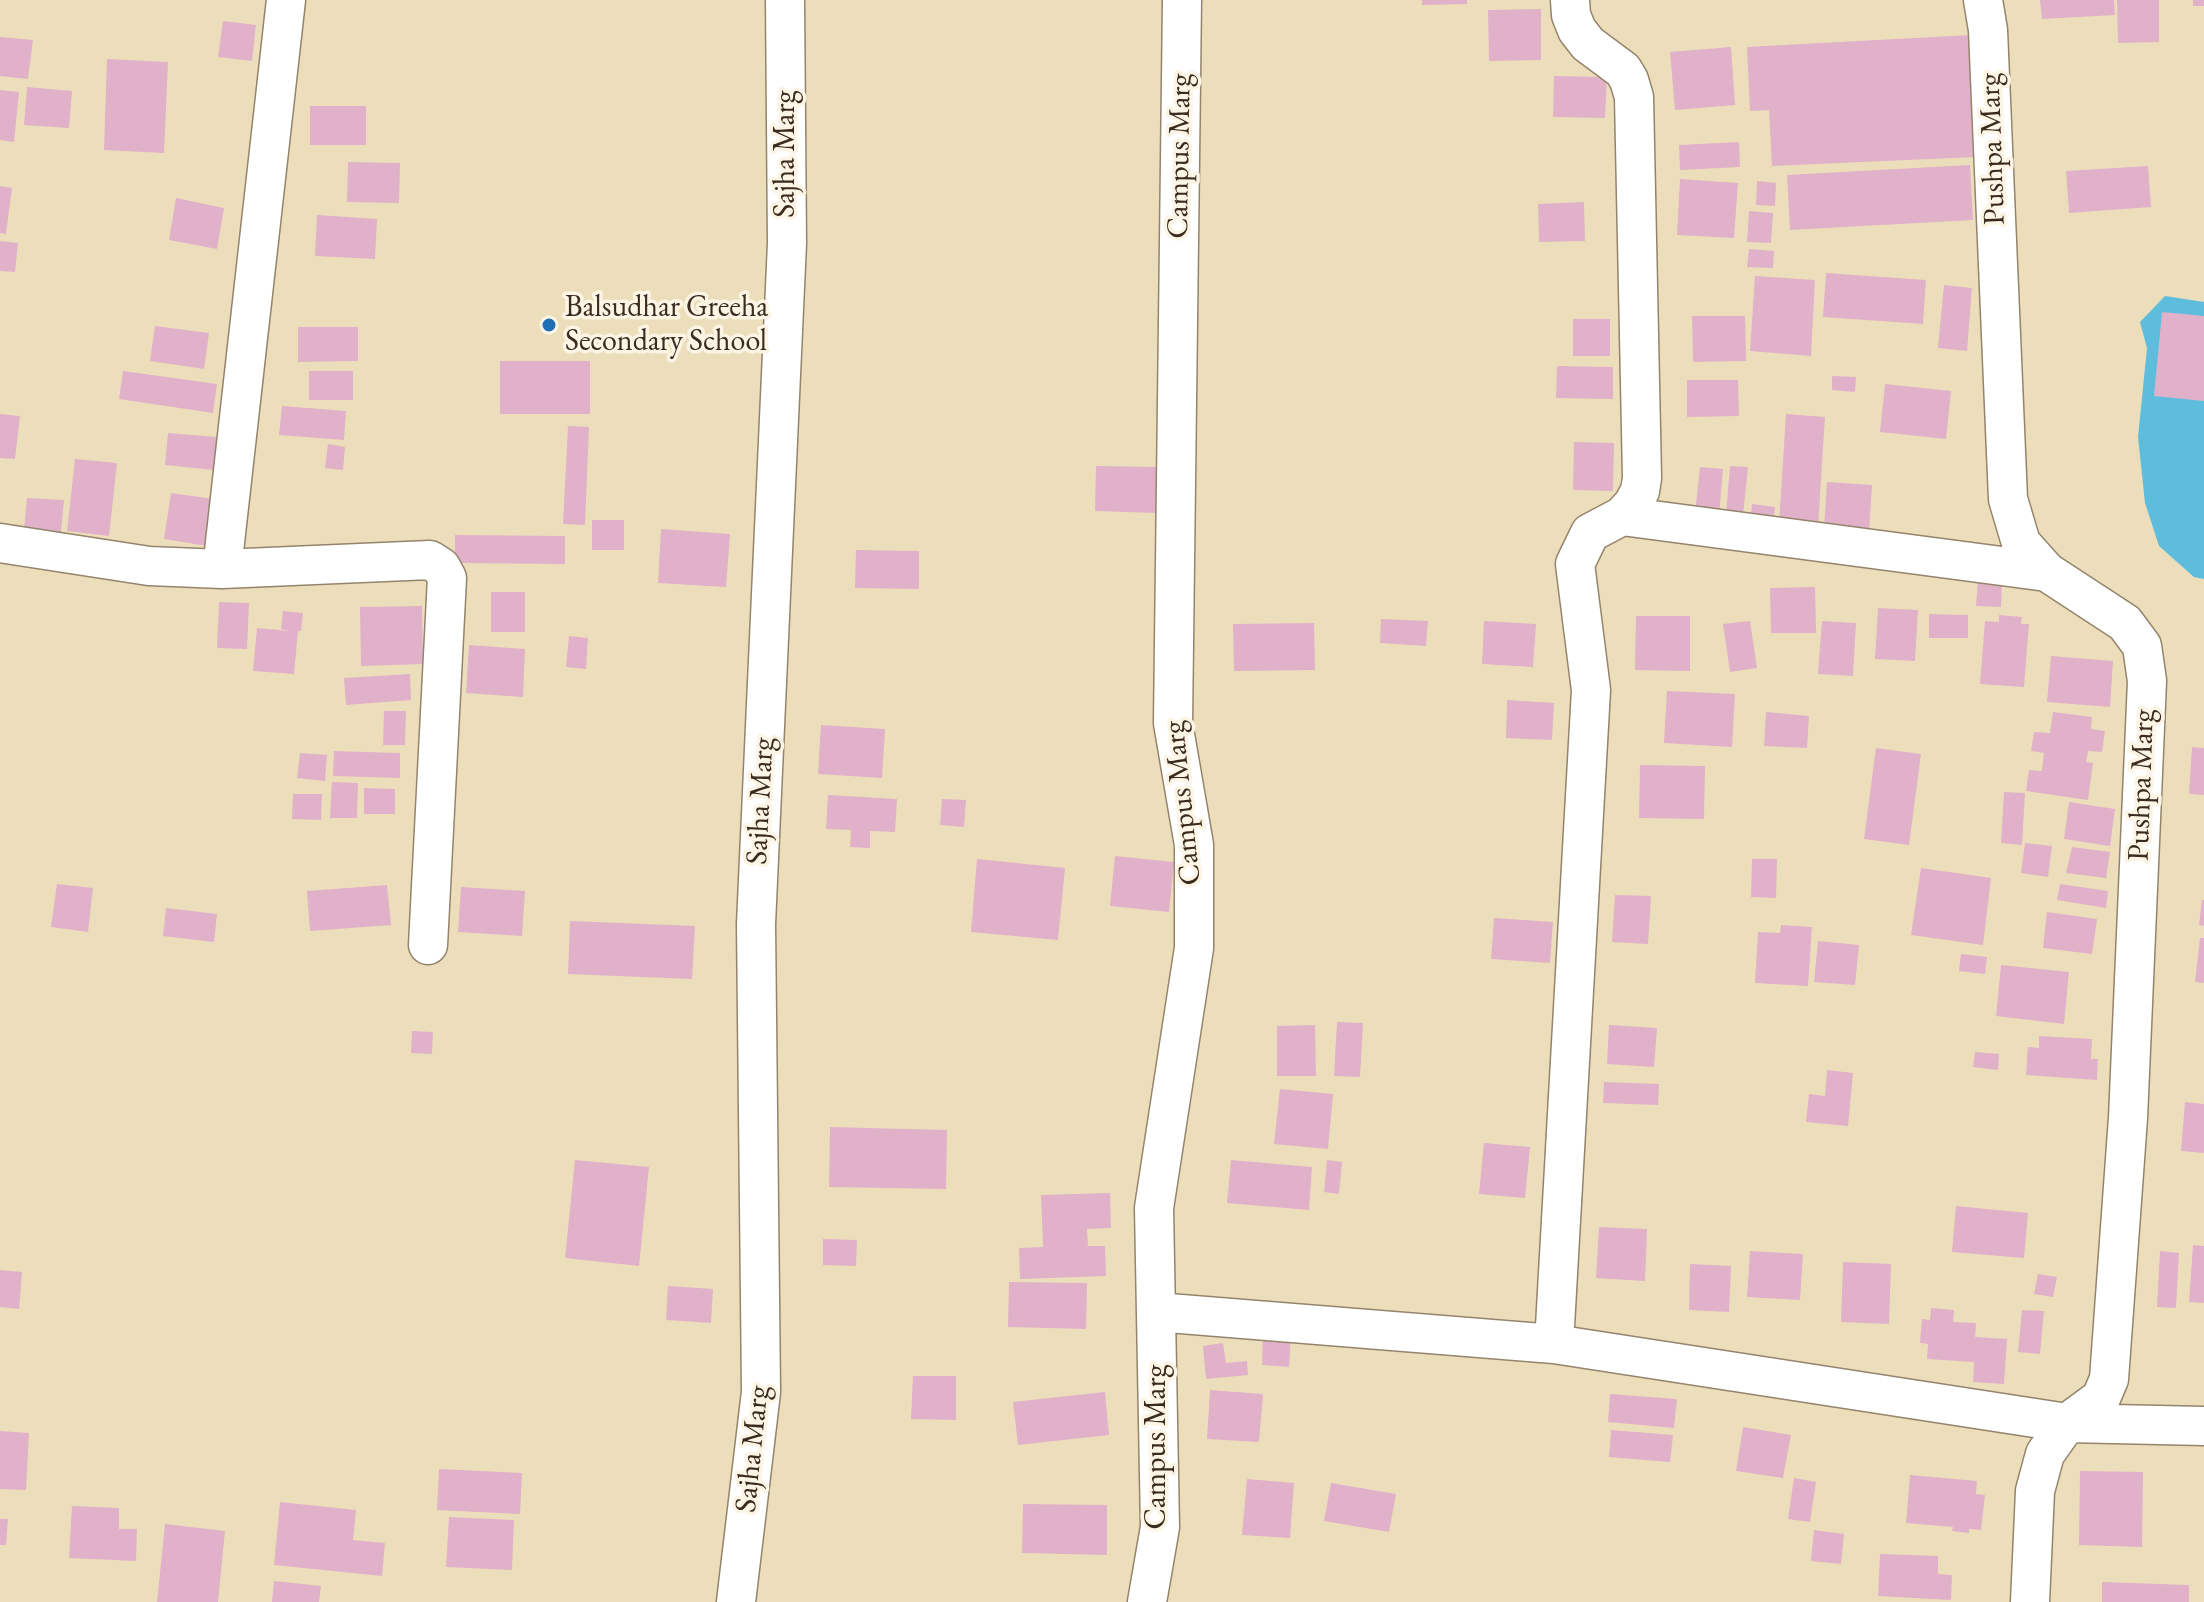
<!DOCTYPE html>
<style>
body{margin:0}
canvas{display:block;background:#eddebb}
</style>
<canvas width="2204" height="1602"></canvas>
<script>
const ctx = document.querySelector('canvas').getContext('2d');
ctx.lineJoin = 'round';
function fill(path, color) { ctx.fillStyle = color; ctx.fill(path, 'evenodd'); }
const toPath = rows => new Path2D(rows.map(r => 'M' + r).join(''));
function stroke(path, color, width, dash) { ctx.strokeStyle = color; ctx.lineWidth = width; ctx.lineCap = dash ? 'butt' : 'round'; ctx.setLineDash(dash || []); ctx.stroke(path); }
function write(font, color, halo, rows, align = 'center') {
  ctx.font = font + ' "EB Garamond",serif'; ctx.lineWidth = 7; ctx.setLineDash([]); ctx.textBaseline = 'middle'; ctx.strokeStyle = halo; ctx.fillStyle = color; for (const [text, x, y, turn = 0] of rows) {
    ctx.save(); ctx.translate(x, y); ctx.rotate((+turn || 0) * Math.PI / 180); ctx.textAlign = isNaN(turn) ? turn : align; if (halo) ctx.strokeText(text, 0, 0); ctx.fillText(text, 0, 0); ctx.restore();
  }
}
fill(toPath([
 [2165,296,2204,302,2204,579,2194,577,2159,546,2145,503,2138,437,2147,348,2140,322]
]), '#5ebddc');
fill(toPath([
 [1422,0,1467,0,1467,4,1422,5],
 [2040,0,2114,0,2115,15,2042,19],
 [2117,0,2159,0,2159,42,2118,43],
 [2193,0,2204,0,2204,6,2193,6],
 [1541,9,1541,60,1489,61,1488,10],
 [223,21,256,25,252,61,218,57],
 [1970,35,1976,157,1772,166,1769,110,1750,111,1747,47],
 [0,37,33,40,28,79,0,76],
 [1731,47,1735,105,1675,110,1670,52],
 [107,59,168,62,164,153,104,150],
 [1554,76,1607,77,1605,118,1553,117],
 [27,87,72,91,69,128,24,125],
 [0,90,19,92,14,142,0,140],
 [310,106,366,106,366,145,310,145],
 [1739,142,1740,167,1680,170,1679,145],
 [348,162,400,163,399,203,347,202],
 [1970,165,1973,220,1790,230,1787,175],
 [2148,166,2151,207,2069,213,2066,171],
 [1680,179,1738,183,1734,238,1677,235],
 [1757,181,1776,183,1775,206,1756,205],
 [0,186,12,188,6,234,0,233],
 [176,198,224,208,217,249,169,240],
 [1584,202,1585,241,1539,242,1538,204],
 [1749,211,1773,213,1771,243,1747,242],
 [317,215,377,219,375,259,315,256],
 [0,241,18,243,15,272,0,271],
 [1749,249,1774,251,1773,268,1747,267],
 [1826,273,1926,280,1923,324,1823,317],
 [1755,276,1815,280,1811,356,1750,351],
 [1944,285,1972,288,1967,351,1938,348],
 [2162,312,2204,316,2204,401,2154,396],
 [1692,316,1745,316,1746,361,1693,362],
 [1573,319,1610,319,1610,356,1573,356],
 [155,326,209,333,204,369,150,361],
 [298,327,358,327,358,361,298,362],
 [500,361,590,361,590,414,500,414],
 [1557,366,1613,367,1613,399,1556,398],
 [123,371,217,384,213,413,119,399],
 [309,371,353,371,353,400,309,400],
 [1832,376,1856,377,1855,392,1832,390],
 [1687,380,1738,380,1739,416,1687,417],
 [1885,384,1951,391,1946,439,1880,432],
 [282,406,346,411,344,440,279,435],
 [0,414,20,416,15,459,0,458],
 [1786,414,1825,417,1818,527,1779,524],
 [568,426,589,427,585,525,563,524],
 [168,433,217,437,214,470,165,465],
 [1574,442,1614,443,1613,491,1573,490],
 [328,444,345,447,343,470,325,468],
 [75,459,117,463,109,536,67,531],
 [1096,466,1158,467,1157,513,1095,511],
 [1730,466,1748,467,1743,515,1726,514],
 [1700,467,1723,469,1719,516,1695,514],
 [1827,482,1872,485,1869,532,1824,529],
 [171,493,214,499,207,546,164,539],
 [27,498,64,500,61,532,24,529],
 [1752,504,1775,507,1773,524,1750,522],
 [592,520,624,520,624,550,592,550],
 [661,529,730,534,726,587,658,583],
 [455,535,565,536,565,564,455,563],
 [856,550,919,551,919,589,855,588],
 [1978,579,2002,581,2001,607,1976,606],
 [1815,587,1816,633,1771,633,1770,588],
 [491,592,525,592,525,632,491,632],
 [219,602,249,603,247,649,217,648],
 [422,606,423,664,361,666,360,607],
 [1878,608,1918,610,1915,661,1875,659],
 [283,611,303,613,301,631,298,631,294,674,253,671,257,628,290,631,281,629],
 [1929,614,1968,615,1968,638,1929,638],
 [1999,615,2022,617,2021,624,2029,624,2024,687,1980,684,1985,621,1999,622],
 [1636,616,1690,616,1690,671,1635,670],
 [1381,619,1428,621,1426,646,1380,643],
 [1484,621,1536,624,1533,667,1482,664],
 [1750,621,1757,668,1730,672,1723,624],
 [1822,621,1856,623,1853,676,1818,674],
 [1314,623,1315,670,1234,671,1233,624],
 [569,636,588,638,586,669,566,667],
 [469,645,525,649,523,697,466,693],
 [2051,656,2113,661,2110,707,2047,702],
 [410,674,411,700,346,705,344,678],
 [1667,691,1735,694,1732,747,1664,743],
 [1507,700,1554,703,1552,740,1506,738],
 [384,711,406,711,405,745,383,745],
 [1766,712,1809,716,1807,748,1764,746],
 [2053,712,2092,717,2091,729,2105,731,2102,752,2088,751,2086,762,2093,763,2088,800,2026,791,2029,770,2042,771,2044,753,2031,751,2034,732,2050,733],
 [821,725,885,729,882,778,818,774],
 [2192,747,2204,748,2204,795,2189,794],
 [1876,748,1921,754,1909,845,1864,839],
 [334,751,400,753,400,778,333,776],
 [300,753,327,755,325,781,297,778],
 [1640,765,1705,766,1704,819,1639,818],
 [332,782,358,783,357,818,330,818],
 [364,788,395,789,395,814,364,814],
 [2004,792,2025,793,2022,845,2001,843],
 [293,794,322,794,321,820,292,819],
 [828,795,897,799,895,832,870,831,870,848,850,847,851,830,826,829],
 [942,799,966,800,964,827,940,825],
 [2069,802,2115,809,2110,846,2064,839],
 [2025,843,2052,846,2048,877,2021,873],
 [2072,847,2110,852,2106,878,2066,873],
 [1115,856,1174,862,1169,912,1110,906],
 [977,859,1065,868,1058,940,971,932],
 [1752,859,1777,859,1776,898,1751,897],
 [1921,868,1991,878,1983,945,1911,935],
 [57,884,93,888,88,932,51,927],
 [2060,884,2108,891,2106,908,2057,900],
 [387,885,391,925,310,931,307,891],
 [461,887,525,891,522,936,458,932],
 [1615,895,1651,896,1648,944,1612,942],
 [2202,900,2204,900,2204,926,2199,925],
 [166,908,217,914,214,942,163,936],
 [2047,912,2097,919,2092,954,2043,948],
 [1494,918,1553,922,1550,963,1491,959],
 [570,921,695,926,692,979,568,974],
 [1781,925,1812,927,1808,986,1755,983,1758,932,1780,933],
 [2200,938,2204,938,2204,983,2195,982],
 [1818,941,1859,945,1855,985,1814,982],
 [1961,954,1987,957,1985,974,1959,971],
 [2001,965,2069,972,2064,1024,1996,1016],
 [1337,1022,1363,1023,1360,1077,1334,1076],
 [1315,1025,1316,1076,1277,1076,1277,1026],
 [1609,1025,1657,1028,1654,1067,1607,1064],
 [412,1031,433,1032,432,1054,411,1053],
 [2039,1036,2092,1039,2091,1059,2098,1059,2097,1080,2026,1075,2028,1047,2039,1048],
 [1975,1052,1999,1054,1998,1070,1973,1067],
 [1827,1070,1853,1073,1848,1126,1806,1122,1809,1094,1825,1096],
 [1604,1082,1659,1084,1658,1105,1603,1103],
 [1280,1089,1333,1094,1328,1149,1274,1144],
 [2185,1102,2204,1104,2204,1153,2181,1151],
 [830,1127,947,1130,946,1189,829,1187],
 [1484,1143,1530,1147,1525,1198,1479,1194],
 [575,1160,649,1167,639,1266,565,1258],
 [1231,1160,1312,1167,1309,1210,1227,1203],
 [1327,1160,1342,1162,1339,1194,1324,1192],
 [1110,1193,1111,1228,1087,1229,1088,1246,1105,1246,1106,1276,1020,1279,1019,1248,1043,1247,1041,1195],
 [1956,1206,2028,1213,2024,1258,1952,1252],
 [1599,1227,1647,1229,1645,1281,1596,1278],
 [823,1239,857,1240,856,1266,823,1265],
 [2193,1245,2204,1246,2204,1303,2189,1302],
 [1750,1251,1803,1254,1800,1300,1747,1297],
 [2160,1251,2179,1253,2176,1308,2157,1307],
 [1843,1262,1891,1264,1889,1324,1841,1322],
 [1690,1264,1731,1266,1729,1312,1689,1310],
 [0,1270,22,1272,19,1309,0,1307],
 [2038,1274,2057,1277,2053,1297,2034,1294],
 [1009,1282,1087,1283,1086,1329,1008,1327],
 [668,1286,713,1289,711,1323,666,1320],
 [1931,1308,1954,1310,1953,1322,1976,1323,1975,1337,2007,1339,2004,1384,1973,1382,1974,1362,1927,1359,1928,1344,1920,1343,1922,1319,1930,1320],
 [2022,1310,2044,1311,2040,1354,2018,1352],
 [1263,1333,1291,1335,1289,1367,1262,1365],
 [1223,1343,1226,1363,1247,1361,1248,1375,1206,1379,1203,1346],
 [913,1376,956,1376,956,1420,911,1419],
 [1210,1390,1263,1394,1259,1442,1207,1439],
 [1105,1392,1109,1435,1018,1445,1013,1402],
 [1610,1394,1677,1399,1674,1428,1608,1422],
 [1743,1427,1791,1435,1783,1478,1736,1471],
 [1611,1430,1673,1435,1670,1462,1609,1457],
 [0,1431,29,1433,26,1490,0,1489],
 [439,1469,522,1473,520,1514,437,1510],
 [2080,1471,2143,1472,2142,1547,2079,1545],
 [1910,1475,1977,1481,1976,1494,1985,1495,1981,1530,1969,1529,1969,1533,1952,1531,1953,1527,1906,1523],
 [1794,1478,1816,1482,1810,1522,1788,1519],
 [1247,1479,1294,1483,1290,1538,1242,1535],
 [1331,1483,1396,1494,1389,1532,1324,1521],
 [280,1502,356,1510,353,1540,385,1543,382,1576,274,1565],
 [1023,1504,1107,1505,1107,1555,1022,1553],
 [72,1506,119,1508,119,1529,137,1529,136,1561,69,1558],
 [449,1517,514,1520,512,1570,446,1567],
 [0,1519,8,1519,6,1545,0,1545],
 [165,1524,225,1531,218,1602,157,1602],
 [1814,1530,1844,1534,1841,1564,1811,1561],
 [1880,1554,1938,1556,1938,1574,1952,1575,1951,1600,1878,1596],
 [274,1581,321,1586,319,1602,272,1602],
 [2102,1582,2189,1585,2189,1602,2102,1602]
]), '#e0b1c9');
const minor = toPath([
 [1983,0,1988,30,2008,499,2021,543,2047,572,2125,623,2142,646,2147,681,2128,1118,2109,1379,2101,1398,2067,1423,2045,1454,2035,1491,2030,1602],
 [1622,516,2047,572],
 [0,543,149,566,222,569,430,560,441,567,447,578,428,945],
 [222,569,286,0],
 [1156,1312,1554,1344,2067,1423,2204,1426],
 [1554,1344,1591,690,1575,564,1590,533,1622,516,1633,504,1640,491,1642,478,1634,97,1629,80,1623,70,1588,44,1577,30,1571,15,1570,0],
 [736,1602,761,1392,756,924,787,243,785,0],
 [1147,1602,1160,1527,1154,1208,1194,948,1194,845,1173,723,1182,0]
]);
stroke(minor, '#94846c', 41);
stroke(minor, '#fff', 38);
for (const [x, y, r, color] of [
 [549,325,8,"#1f6fb2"]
]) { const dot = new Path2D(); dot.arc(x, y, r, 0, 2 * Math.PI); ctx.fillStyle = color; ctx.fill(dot); stroke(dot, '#fcf5e5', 3); }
write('30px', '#3b2a1e', '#fcf5e5', [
 ["Pushpa Marg",1993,149,-92],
 ["Sajha Marg",786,154,-90],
 ["Campus Marg",1180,156,-89],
 ["Pushpa Marg",2142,785,-88],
 ["Sajha Marg",761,801,-87],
 ["Campus Marg",1183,803,-96],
 ["Campus Marg",1157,1447,-90],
 ["Sajha Marg",753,1449,-84]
]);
write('30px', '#3b2a1e', '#fcf5e5', [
 ["Balsudhar Greeha",565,308],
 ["Secondary School",565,342]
], 'left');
</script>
